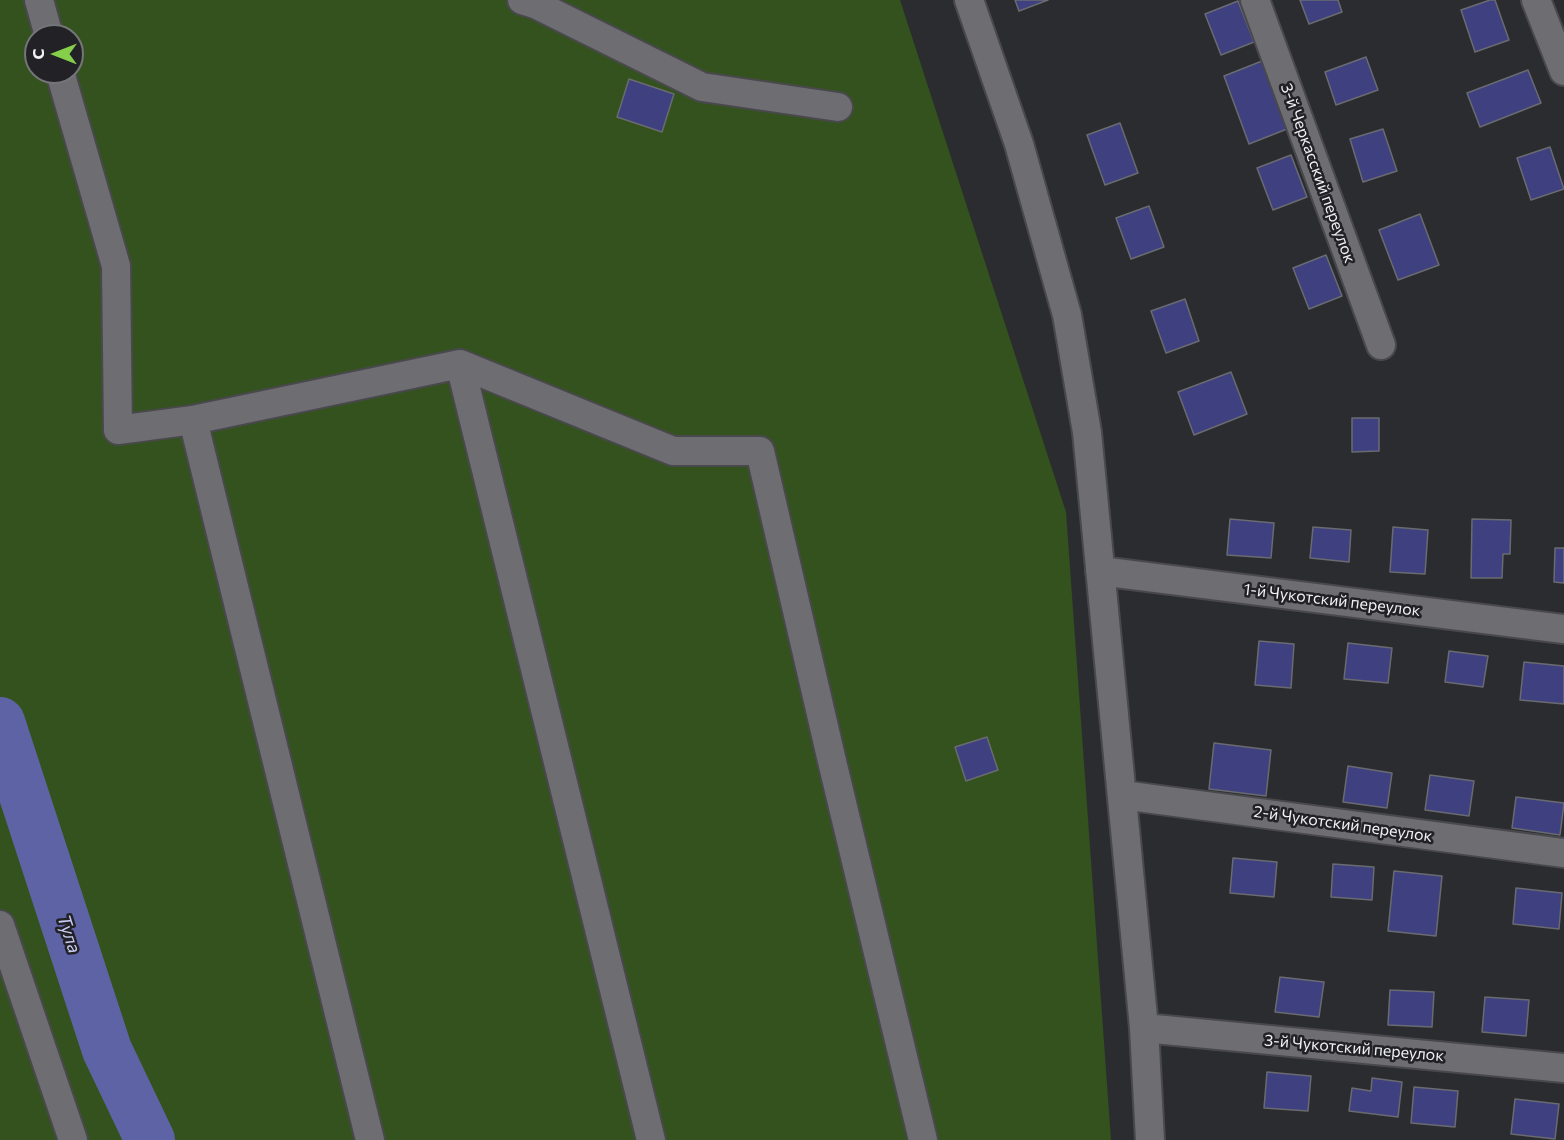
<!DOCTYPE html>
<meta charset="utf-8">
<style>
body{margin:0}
#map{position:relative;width:1564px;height:1140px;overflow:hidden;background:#2b2c30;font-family:Commissioner,sans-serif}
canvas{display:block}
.north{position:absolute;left:24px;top:24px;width:60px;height:60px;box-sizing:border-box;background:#222226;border:2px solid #747578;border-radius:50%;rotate:270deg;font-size:16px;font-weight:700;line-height:24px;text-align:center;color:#f0f1f4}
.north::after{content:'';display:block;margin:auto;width:21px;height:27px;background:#86cf4b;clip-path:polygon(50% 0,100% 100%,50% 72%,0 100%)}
</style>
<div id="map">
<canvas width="1564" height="1140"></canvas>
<div class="north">С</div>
</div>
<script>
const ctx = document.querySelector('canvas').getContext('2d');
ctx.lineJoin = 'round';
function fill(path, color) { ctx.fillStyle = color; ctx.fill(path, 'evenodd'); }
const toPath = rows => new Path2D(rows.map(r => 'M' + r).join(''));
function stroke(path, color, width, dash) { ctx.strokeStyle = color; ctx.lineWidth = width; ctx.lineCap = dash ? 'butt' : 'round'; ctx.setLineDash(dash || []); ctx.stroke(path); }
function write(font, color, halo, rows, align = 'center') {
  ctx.font = font + ' Commissioner,sans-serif'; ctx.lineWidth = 5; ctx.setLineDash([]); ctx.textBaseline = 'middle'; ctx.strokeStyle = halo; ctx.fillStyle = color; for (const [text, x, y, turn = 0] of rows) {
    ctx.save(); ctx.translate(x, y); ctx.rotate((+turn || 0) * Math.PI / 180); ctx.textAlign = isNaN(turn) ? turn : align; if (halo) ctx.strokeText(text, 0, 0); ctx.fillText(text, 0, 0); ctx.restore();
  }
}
fill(toPath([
 [0,0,900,0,1066,512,1111,1140,0,1140],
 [36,36,72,36,72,72,36,72]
]), '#34521d');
stroke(toPath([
 [0,722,107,1050,150,1140]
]), '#5e63a5', 50);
const building = toPath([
 [1015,0,1048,0,1019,11,1015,0],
 [1300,0,1338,0,1342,12,1309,24,1300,0],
 [1490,0,1495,0,1509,40,1475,52,1461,10,1490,0],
 [1238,1,1254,42,1221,55,1205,14,1238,1],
 [1366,57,1378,90,1336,105,1325,72,1366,57],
 [1262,61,1287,129,1249,144,1224,76,1262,61],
 [1528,70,1541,103,1480,127,1467,93,1528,70],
 [629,79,674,94,662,132,617,117,629,79],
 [1120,123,1138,173,1105,185,1087,135,1120,123],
 [1383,129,1397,171,1363,182,1350,139,1383,129],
 [1550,147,1564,189,1531,200,1517,158,1550,147],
 [1291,155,1307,197,1273,210,1257,168,1291,155],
 [1149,206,1164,247,1131,259,1116,218,1149,206],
 [1420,214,1439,265,1398,280,1379,230,1420,214],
 [1326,255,1342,296,1309,309,1293,268,1326,255],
 [1185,299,1199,341,1166,353,1151,311,1185,299],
 [1231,372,1247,414,1194,435,1178,392,1231,372],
 [1352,418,1379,418,1379,451,1352,452,1352,418],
 [1230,519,1274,523,1271,558,1227,555,1230,519],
 [1472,519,1511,520,1510,554,1503,554,1502,578,1471,578,1472,519],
 [1313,527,1351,530,1349,562,1310,558,1313,527],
 [1393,527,1428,530,1425,574,1390,572,1393,527],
 [1555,548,1564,548,1564,583,1554,582,1555,548],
 [1259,641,1294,644,1291,688,1255,685,1259,641],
 [1348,643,1392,648,1388,683,1344,679,1348,643],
 [1449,651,1488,656,1483,687,1445,682,1449,651],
 [1524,662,1564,666,1564,704,1520,700,1524,662],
 [987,737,998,770,966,781,955,747,987,737],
 [1214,743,1271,750,1266,796,1209,789,1214,743],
 [1348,766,1392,773,1387,808,1343,802,1348,766],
 [1430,775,1474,781,1469,816,1425,810,1430,775],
 [1516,797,1564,803,1560,835,1512,828,1516,797],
 [1233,858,1277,862,1274,897,1230,893,1233,858],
 [1333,864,1374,867,1372,900,1331,897,1333,864],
 [1394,871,1442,876,1436,936,1388,931,1394,871],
 [1516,888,1562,893,1559,929,1513,924,1516,888],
 [1280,977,1324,982,1319,1017,1275,1012,1280,977],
 [1390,990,1434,992,1432,1027,1388,1025,1390,990],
 [1485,997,1529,1000,1526,1036,1482,1032,1485,997],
 [1267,1072,1311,1076,1308,1111,1264,1108,1267,1072],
 [1372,1078,1402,1082,1398,1117,1349,1111,1352,1088,1371,1091,1372,1078],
 [1414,1087,1458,1091,1455,1127,1411,1123,1414,1087],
 [1515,1099,1559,1104,1555,1139,1511,1134,1515,1099]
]);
fill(building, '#3e407f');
stroke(building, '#6a6b70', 1.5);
const minor = toPath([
 [39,0,49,36],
 [522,0,535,4,702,87,838,107],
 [969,0,1019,144,1067,315,1087,432,1144,1028,1150,1140],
 [1255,0,1381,345],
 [1536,0,1564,71],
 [60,72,116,266,118,430,193,420,460,364,673,451,760,451,831,757,923,1140],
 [460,364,651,1140],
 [193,420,370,1140],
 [1100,571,1564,629],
 [1122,795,1564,853],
 [0,925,73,1140],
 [1144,1028,1564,1068]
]);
stroke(minor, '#49494d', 32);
stroke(minor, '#6d6d72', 28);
write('16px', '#f0f1f4', '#222226', [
 ["3-й Черкасский переулок",1318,173,70],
 ["1-й Чукотский переулок",1332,600,7],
 ["2-й Чукотский переулок",1343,824,8],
 ["3-й Чукотский переулок",1354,1048,5]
]);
write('italic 18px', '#c8cdf4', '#222226', [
 ["Тула",69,934,72]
]);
</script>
